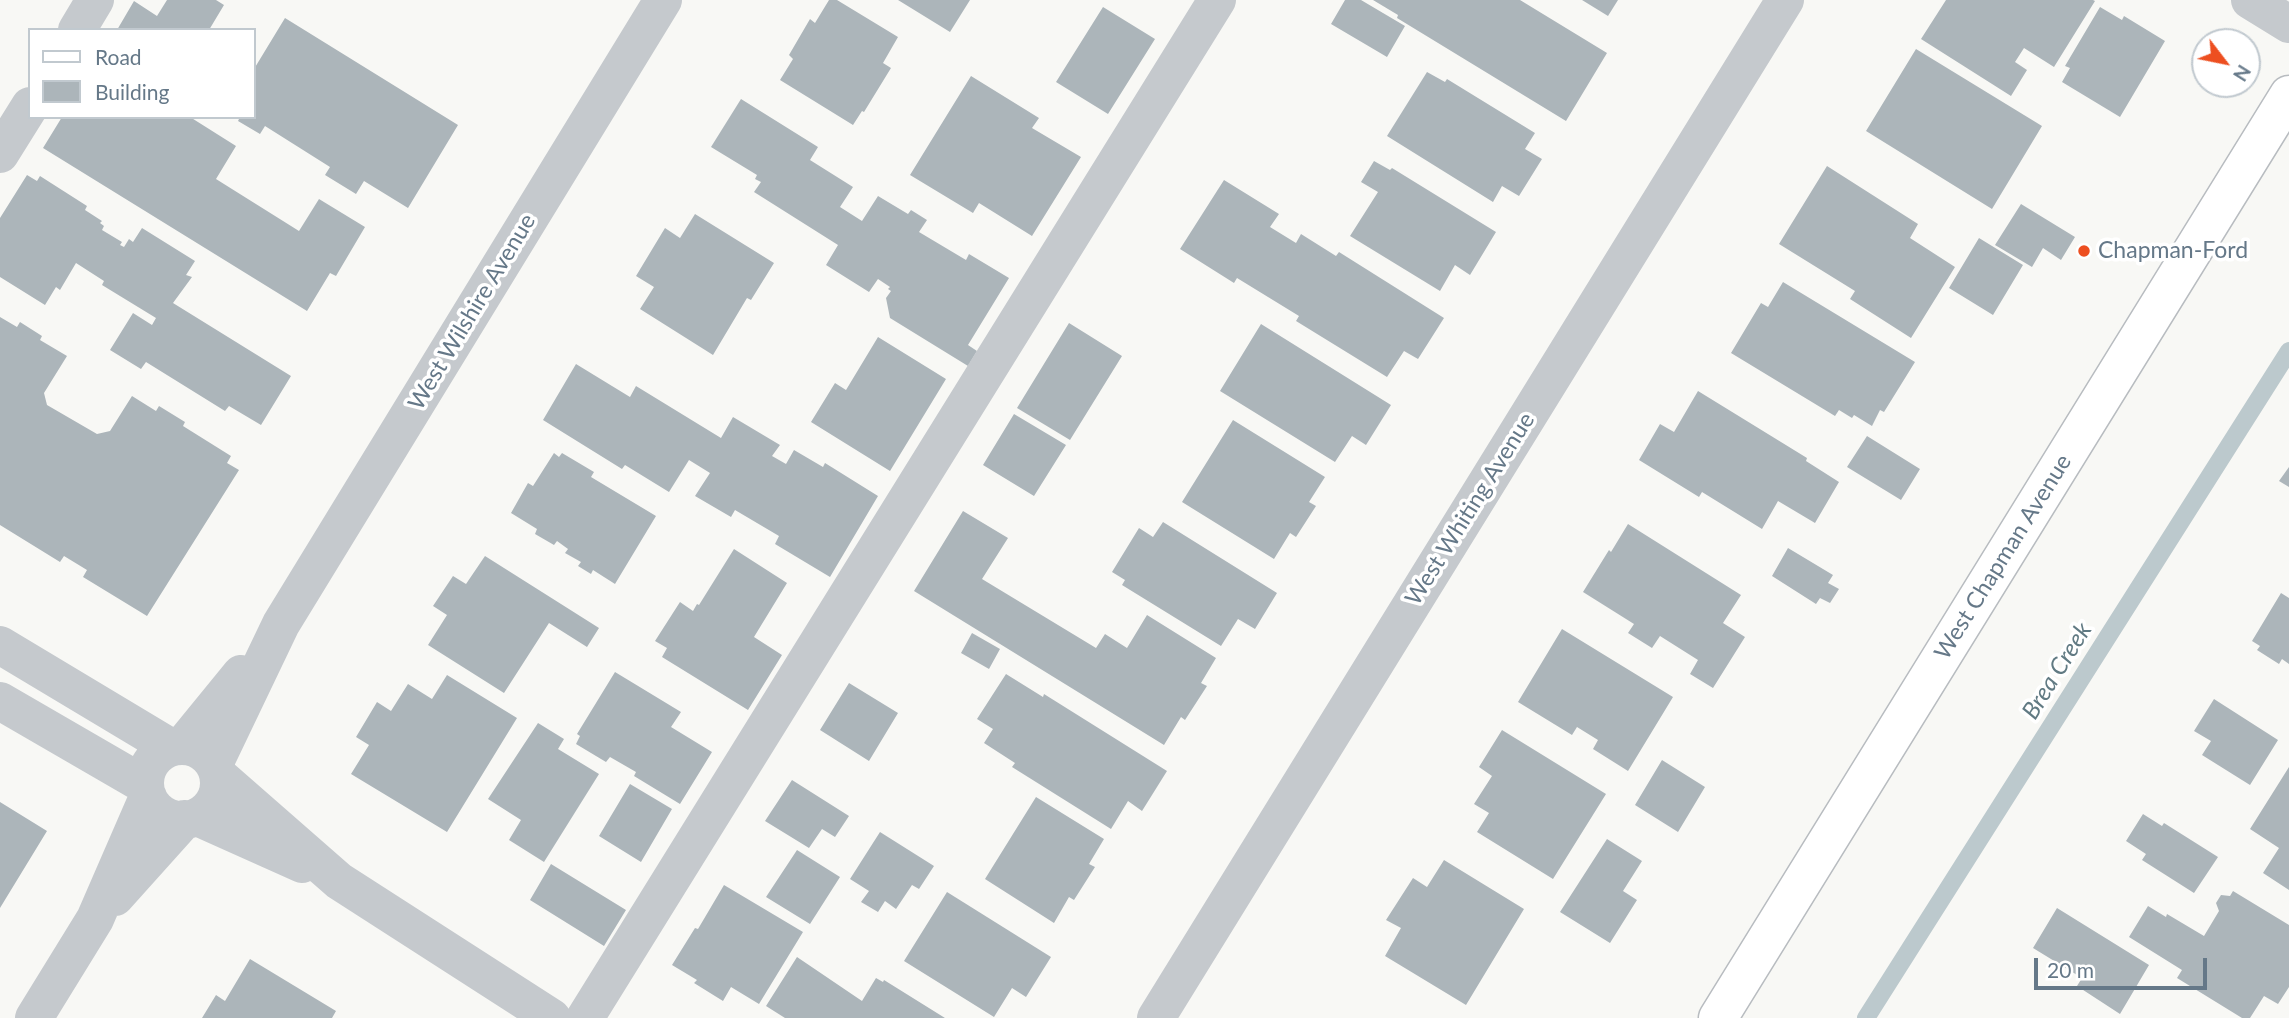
<!DOCTYPE html>
<style>
body{margin:0}
#map{position:relative;width:2289px;height:1018px;overflow:hidden;background:#f8f8f5;font-family:Lato,sans-serif}
canvas{display:block}
.legend{position:absolute;left:28px;top:28px;width:228px;height:91px;box-sizing:border-box;background:#fff;border:2px solid #c1c9cf;margin:0;padding:9px 12px;list-style:none;font-size:21px;color:#657888}
.legend li{display:flex;align-items:center;gap:14px;height:35px}
.legend b{width:35px;border:2px solid #c1c9cf}
.north{position:absolute;left:2191px;top:28px;width:70px;height:70px;box-sizing:border-box;background:#fff;border:2px solid #c1c9cf;border-radius:50%;rotate:122deg;font-size:19px;font-weight:700;line-height:28px;text-align:center;color:#657888}
.north::after{content:'';display:block;margin:auto;width:24px;height:32px;background:#ed4f20;clip-path:polygon(50% 0,100% 100%,50% 72%,0 100%)}
.scale{position:absolute;left:2034px;top:958px;width:173px;height:32px;box-sizing:border-box;border:4px solid #657888;border-top:0;padding-left:9px;font-size:21px;line-height:24px;white-space:nowrap;color:#657888;-webkit-text-stroke:5px #fff;paint-order:stroke}
</style>
<div id="map">
<canvas width="2289" height="1018"></canvas>
<ul class="legend">
<li><b style="height:9px;background:#fff"></b>Road</li>
<li><b style="height:19px;background:#acb5ba"></b>Building</li>
</ul>
<div class="north">N</div>
<div class="scale">20 m</div>
</div>
<script>
const ctx = document.querySelector('canvas').getContext('2d');
ctx.lineJoin = 'round';
const toPath = rows => new Path2D(rows.map(r => 'M' + r).join(''));
function stroke(path, color, width, dash) { ctx.strokeStyle = color; ctx.lineWidth = width; ctx.lineCap = dash ? 'butt' : 'round'; ctx.setLineDash(dash || []); ctx.stroke(path); }
function fill(path, color) { ctx.fillStyle = color; ctx.fill(path, 'evenodd'); }
function write(font, color, halo, rows, align = 'center') {
  ctx.font = font + ' Lato,sans-serif'; ctx.lineWidth = 7; ctx.setLineDash([]); ctx.textBaseline = 'middle'; ctx.strokeStyle = halo; ctx.fillStyle = color; for (const [text, x, y, turn = 0] of rows) {
    ctx.save(); ctx.translate(x, y); ctx.rotate((+turn || 0) * Math.PI / 180); ctx.textAlign = isNaN(turn) ? turn : align; if (halo) ctx.strokeText(text, 0, 0); ctx.fillText(text, 0, 0); ctx.restore();
  }
}
stroke(toPath([
 [1866,1018,2289,351]
]), '#bcc9cd', 18);
fill(toPath([
 [167,0,216,0,224,5,209,30,117,30,134,1,157,16],
 [829,0,837,0,898,37,883,63,891,68,864,112,862,111,853,125,780,80,793,59,789,55,810,19,815,23],
 [898,0,970,0,950,32],
 [1345,0,1361,0,1405,26,1387,57,1331,24],
 [1373,0,1520,0,1607,53,1566,121,1397,18,1398,15],
 [1582,0,1618,0,1608,16],
 [1946,0,2093,0,2095,1,2054,67,2024,48,2015,62,2027,70,2011,96,1921,39],
 [1103,7,1155,39,1108,114,1056,82],
 [2100,7,2122,20,2124,16,2165,41,2120,117,2062,82,2070,68,2065,66],
 [285,18,458,125,408,208,364,181,356,194,325,175,330,167,265,126,260,134,238,121,240,117,254,117,254,69],
 [1916,49,2042,126,1992,209,1866,131],
 [1427,72,1445,82,1447,79,1535,133,1525,149,1542,159,1519,196,1502,186,1493,202,1387,136],
 [971,76,1039,118,1032,128,1081,157,1032,236,979,203,973,213,910,175],
 [741,99,818,147,810,160,853,187,840,207,862,221,878,196,908,214,911,210,927,220,919,232,966,260,969,254,1009,278,968,345,977,351,968,366,890,318,886,298,891,291,888,289,890,287,878,279,869,292,826,265,838,245,754,192,761,182,755,179,757,175,711,147],
 [62,117,190,117,236,146,216,179,299,231,319,199,365,227,336,276,330,273,307,311,43,148],
 [1374,161,1390,170,1392,168,1496,232,1470,275,1455,265,1440,291,1350,236,1378,192,1361,182],
 [1827,166,1918,224,1910,238,1955,267,1911,338,1850,299,1855,291,1779,244],
 [27,175,37,181,40,176,87,206,85,210,102,221,100,223,104,226,102,230,122,242,120,245,124,247,129,239,133,242,142,228,195,261,186,275,192,277,173,303,291,376,261,425,229,406,225,411,146,362,141,369,110,350,133,313,152,325,156,318,102,285,104,281,76,263,60,290,56,287,45,305,0,277,0,218],
 [1224,180,1279,214,1270,227,1296,243,1301,234,1336,256,1339,252,1444,318,1418,359,1404,351,1387,377,1296,321,1299,316,1237,278,1234,283,1180,249],
 [2021,204,2075,237,2061,260,2043,248,2032,267,1995,245],
 [695,214,774,263,751,300,747,298,713,355,640,309,654,287,636,276,665,228,680,238],
 [1979,238,2023,265,1993,315,1949,288],
 [1783,282,1915,362,1884,412,1880,410,1872,426,1854,415,1852,418,1839,410,1835,416,1731,353,1761,303,1768,307],
 [0,317,17,327,20,322,42,336,40,340,67,356,44,393,47,405,97,434,110,431,132,396,156,411,159,406,185,422,183,426,231,456,227,463,239,470,147,616,83,577,87,570,64,556,60,562,0,525],
 [1069,323,1122,356,1070,440,1017,408],
 [1261,324,1391,405,1366,445,1352,436,1335,462,1220,391],
 [878,337,946,379,890,471,811,422,835,383,846,390],
 [576,364,630,397,636,386,721,438,733,417,780,445,772,456,786,464,794,450,823,467,825,463,878,496,830,577,775,544,779,536,735,510,731,517,695,496,710,473,689,460,669,492,625,465,622,469,543,420],
 [1698,391,1807,458,1806,461,1839,482,1815,523,1778,501,1762,529,1702,492,1699,497,1639,460,1660,424,1674,432],
 [1014,414,1066,445,1034,496,983,465],
 [1233,420,1325,477,1309,502,1316,506,1296,537,1290,533,1274,559,1182,502],
 [1867,436,1920,469,1901,500,1847,467],
 [554,453,559,457,562,453,594,472,591,477,656,516,615,584,593,570,591,574,578,566,581,562,565,553,568,549,557,541,554,545,535,534,537,529,511,513,528,483,533,486],
 [2289,467,2289,487,2279,481],
 [963,511,1008,538,982,579,1096,648,1105,634,1127,648,1147,615,1216,658,1201,683,1207,686,1185,720,1181,717,1164,745,914,591],
 [1163,522,1277,593,1255,629,1238,619,1221,646,1122,585,1125,580,1112,572,1139,528,1153,537],
 [1628,524,1741,595,1723,623,1745,637,1713,688,1690,674,1698,660,1660,636,1652,648,1628,633,1634,624,1583,592,1609,550,1611,552],
 [1788,548,1833,575,1828,583,1839,589,1830,603,1820,598,1816,604,1772,576],
 [734,549,787,583,754,637,782,655,748,710,662,657,667,648,655,641,680,602,693,611,697,604,699,605],
 [485,556,599,628,587,647,549,623,504,693,428,645,447,615,433,606,453,576,466,584],
 [2281,593,2289,598,2289,664,2282,659,2279,664,2257,650,2260,646,2252,641],
 [1562,629,1673,697,1628,771,1593,749,1598,740,1577,727,1572,735,1518,702],
 [972,633,1000,649,989,669,961,653],
 [615,672,681,712,671,727,712,752,680,804,634,776,636,772,610,757,606,762,576,744,580,736,577,734],
 [1006,674,1043,697,1044,694,1167,771,1142,811,1128,801,1111,829,1012,767,1015,763,984,743,993,729,977,719],
 [447,675,517,718,447,832,351,774,369,745,356,737,377,702,391,711,408,684,432,699],
 [849,683,898,713,869,761,820,730],
 [2214,699,2278,740,2250,785,2202,755,2211,741,2194,731],
 [538,723,564,739,558,749,599,774,544,862,509,840,521,820,488,799],
 [1502,730,1606,794,1553,879,1477,832,1489,813,1474,804,1492,776,1479,767],
 [1662,760,1705,787,1678,832,1635,805],
 [2289,767,2289,890,2263,873,2279,848,2250,829],
 [792,780,849,816,835,837,822,829,809,848,765,821],
 [630,784,672,809,641,862,599,836],
 [1036,797,1104,839,1089,864,1095,867,1074,900,1069,897,1054,923,985,879],
 [0,802,47,831,0,908],
 [2143,814,2162,826,2164,823,2218,857,2194,893,2142,860,2146,854,2126,841],
 [880,832,934,866,919,889,912,885,896,909,885,901,878,912,861,902,869,891,850,879],
 [1607,839,1642,861,1623,891,1637,900,1610,943,1560,912],
 [797,850,840,877,810,924,766,897],
 [1444,860,1524,909,1466,1005,1385,956,1401,928,1386,920,1413,878,1427,887],
 [551,864,626,910,604,946,530,900],
 [724,885,803,932,759,1004,731,987,723,1001,694,983,697,980,672,965,695,928,698,929],
 [2233,891,2289,925,2289,987,2278,1004,2264,996,2250,1018,2242,1018,2177,978,2182,970,2129,937,2148,906,2166,917,2167,914,2204,936,2219,911,2216,903,2221,895,2230,896],
 [947,892,1051,957,1026,997,1012,988,994,1017,904,961],
 [2057,908,2149,965,2120,1014,2077,986,2082,978,2033,948],
 [797,957,862,1001,876,978,883,982,884,980,945,1018,785,1018,766,1006],
 [250,959,336,1011,332,1018,202,1018,216,995,225,1001]
]), '#acb5ba');
const major = toPath([
 [1718,1018,2289,95]
]);
stroke(major, '#b8bcc0', 41);
stroke(toPath([
 [2250,0,2289,24],
 [77,30,95,0],
 [0,154,30,106],
 [0,645,170,747],
 [0,701,145,785],
 [183,745,241,674],
 '145 783a37 37 0 1 1 74 0a37 37 0 1 1-74 0Z',
 [214,764,281,624,663,0],
 [219,776,339,881,552,1018],
 [197,817,302,864],
 [115,897,185,819],
 [34,1018,95,919,148,797],
 [585,1018,1217,0],
 [1156,1018,1785,0]
]), '#c5c9cd', 38);
stroke(major, '#fff', 38);
for (const [x, y, r, color] of [
 [2084,251,7,"#ed4f20"]
]) { const dot = new Path2D(); dot.arc(x, y, r, 0, 2 * Math.PI); ctx.fillStyle = color; ctx.fill(dot); stroke(dot, '#fff', 2.5); }
write('23px', '#657888', '#fff', [
 ["Chapman-Ford",2098,251]
], 'left');
write('23px', '#657888', '#fff', [
 ["West Wilshire Avenue",472,312,-59],
 ["West Whiting Avenue",1470,509,-58],
 ["West Chapman Avenue",2003,557,-58]
]);
write('italic 24px', '#617a83', '#fff', [
 ["Brea Creek",2057,671,-58]
]);
</script>
